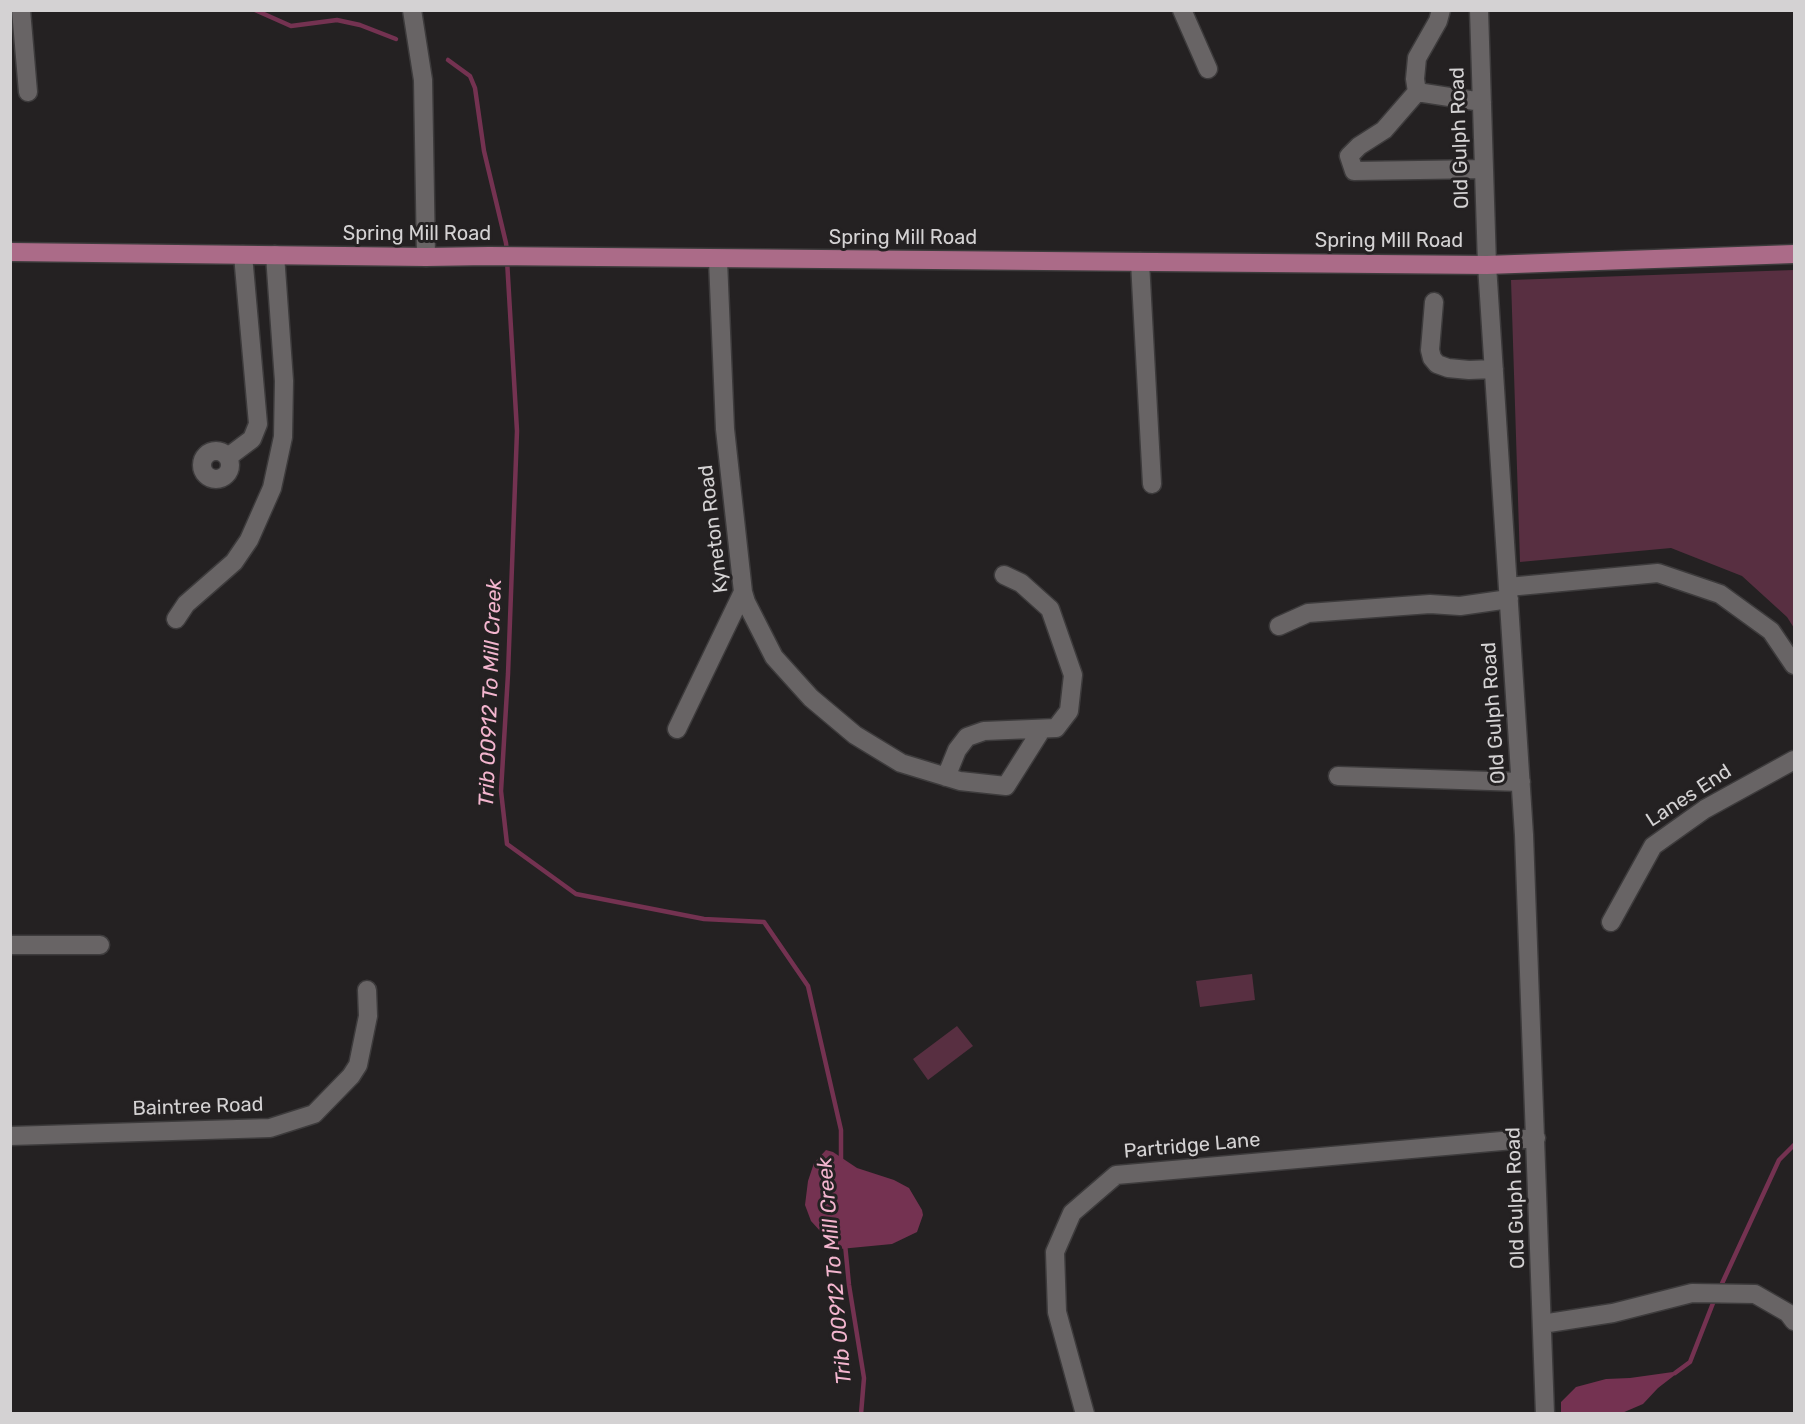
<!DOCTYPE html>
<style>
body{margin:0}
#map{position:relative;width:1805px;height:1424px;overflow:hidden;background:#242122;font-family:Rubik,sans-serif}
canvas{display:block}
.frame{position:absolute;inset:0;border:12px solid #d4d2d3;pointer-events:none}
</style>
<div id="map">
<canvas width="1805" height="1424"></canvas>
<div class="frame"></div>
</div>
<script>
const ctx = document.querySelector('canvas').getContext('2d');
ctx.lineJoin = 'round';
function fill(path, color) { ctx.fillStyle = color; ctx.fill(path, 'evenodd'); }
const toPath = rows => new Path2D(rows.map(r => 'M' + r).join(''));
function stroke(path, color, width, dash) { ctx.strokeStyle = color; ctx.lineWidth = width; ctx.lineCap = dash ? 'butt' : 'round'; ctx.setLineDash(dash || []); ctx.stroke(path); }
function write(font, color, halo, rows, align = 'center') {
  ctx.font = font + ' Rubik,sans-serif'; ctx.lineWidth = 6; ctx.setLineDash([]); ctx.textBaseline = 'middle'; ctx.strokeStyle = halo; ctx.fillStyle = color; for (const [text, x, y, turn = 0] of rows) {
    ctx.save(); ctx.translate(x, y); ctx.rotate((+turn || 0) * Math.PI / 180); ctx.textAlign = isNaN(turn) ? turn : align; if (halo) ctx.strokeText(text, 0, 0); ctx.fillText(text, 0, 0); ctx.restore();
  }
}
fill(toPath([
 [1794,270,1794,628,1787,617,1742,576,1671,548,1520,562,1511,280],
 [1252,974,1255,1000,1200,1007,1196,981],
 [957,1026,973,1046,928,1080,913,1059]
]), '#582f41');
fill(toPath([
 [826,1150,833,1152,857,1168,894,1180,909,1188,922,1210,923,1215,917,1232,892,1244,840,1249,834,1239,821,1232,811,1221,805,1205,808,1181,814,1163],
 [1680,1371,1658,1388,1643,1404,1622,1413,1561,1413,1561,1402,1576,1387,1606,1379,1630,1378]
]), '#743251');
stroke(toPath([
 [255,10,291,26,337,20,360,25,396,39],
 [448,60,470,76,475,88,484,151,506,243,507,252],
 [507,260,517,431,508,674,501,791,507,844,576,894,704,919,764,922,808,986,841,1130,841,1164],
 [845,1244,849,1285,864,1378,861,1414],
 [1719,1290,1779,1160,1794,1145],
 [1675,1373,1690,1362,1715,1298]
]), '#743251', 4.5);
const minor = toPath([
 [21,10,28,92],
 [412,10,423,80,426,257],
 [1182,10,1208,69],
 [1441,10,1438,21,1417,58,1415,79,1417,92,1384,130,1359,146,1349,156,1354,171,1484,169],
 [1479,10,1487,265,1524,835,1545,1414],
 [1417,92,1482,102],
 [718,260,725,429,743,592,746,602,774,657,811,698,855,735,901,763,960,781,1006,786,1042,729],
 [1140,262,1152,484],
 [1434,302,1430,350,1432,358,1437,364,1448,368,1469,370,1494,369],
 '202 465a14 14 0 1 1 28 0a14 14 0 1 1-28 0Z',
 [228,457,252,439,258,424,243,255],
 [1508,587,1658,573,1720,594,1771,631,1794,665],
 [176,619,186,604,234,562,249,540,272,488,283,437,284,381,275,255],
 [1279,626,1308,613,1430,604,1460,606,1509,599],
 [677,729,743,592],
 [1338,776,1521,782],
 [946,777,957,750,967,737,984,731,1056,728,1069,711,1073,675,1050,609,1021,583,1004,575],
 [1611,922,1653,846,1705,809,1794,760],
 [10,945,100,945],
 [10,1136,270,1128,314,1114,351,1076,358,1065,368,1016,367,990],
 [1542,1324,1613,1313,1692,1293,1755,1294,1788,1313,1794,1321],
 [1085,1414,1057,1312,1055,1252,1072,1213,1116,1175,1536,1138]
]);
const major = toPath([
 [10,252,426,257,489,256,1487,265,1794,254]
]);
stroke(minor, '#3d3b3c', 21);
stroke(major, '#3d3b3c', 21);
stroke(minor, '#686465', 18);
stroke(major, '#ab6b88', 18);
write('20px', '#d4d2d3', '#242122', [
 ["Old Gulph Road",1460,138,-92],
 ["Spring Mill Road",417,234],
 ["Spring Mill Road",903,238],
 ["Spring Mill Road",1389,241],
 ["Kyneton Road",714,529,-97],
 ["Old Gulph Road",1494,713,-94],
 ["Lanes End",1689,796,-33],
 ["Baintree Road",198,1107,-2],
 ["Partridge Lane",1192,1146,-5],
 ["Old Gulph Road",1516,1198,-92]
]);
write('italic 21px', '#f3b5ce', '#242122', [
 ["Trib 00912 To Mill Creek",491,693,-88],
 ["Trib 00912 To Mill Creek",835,1271,-95]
]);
</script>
